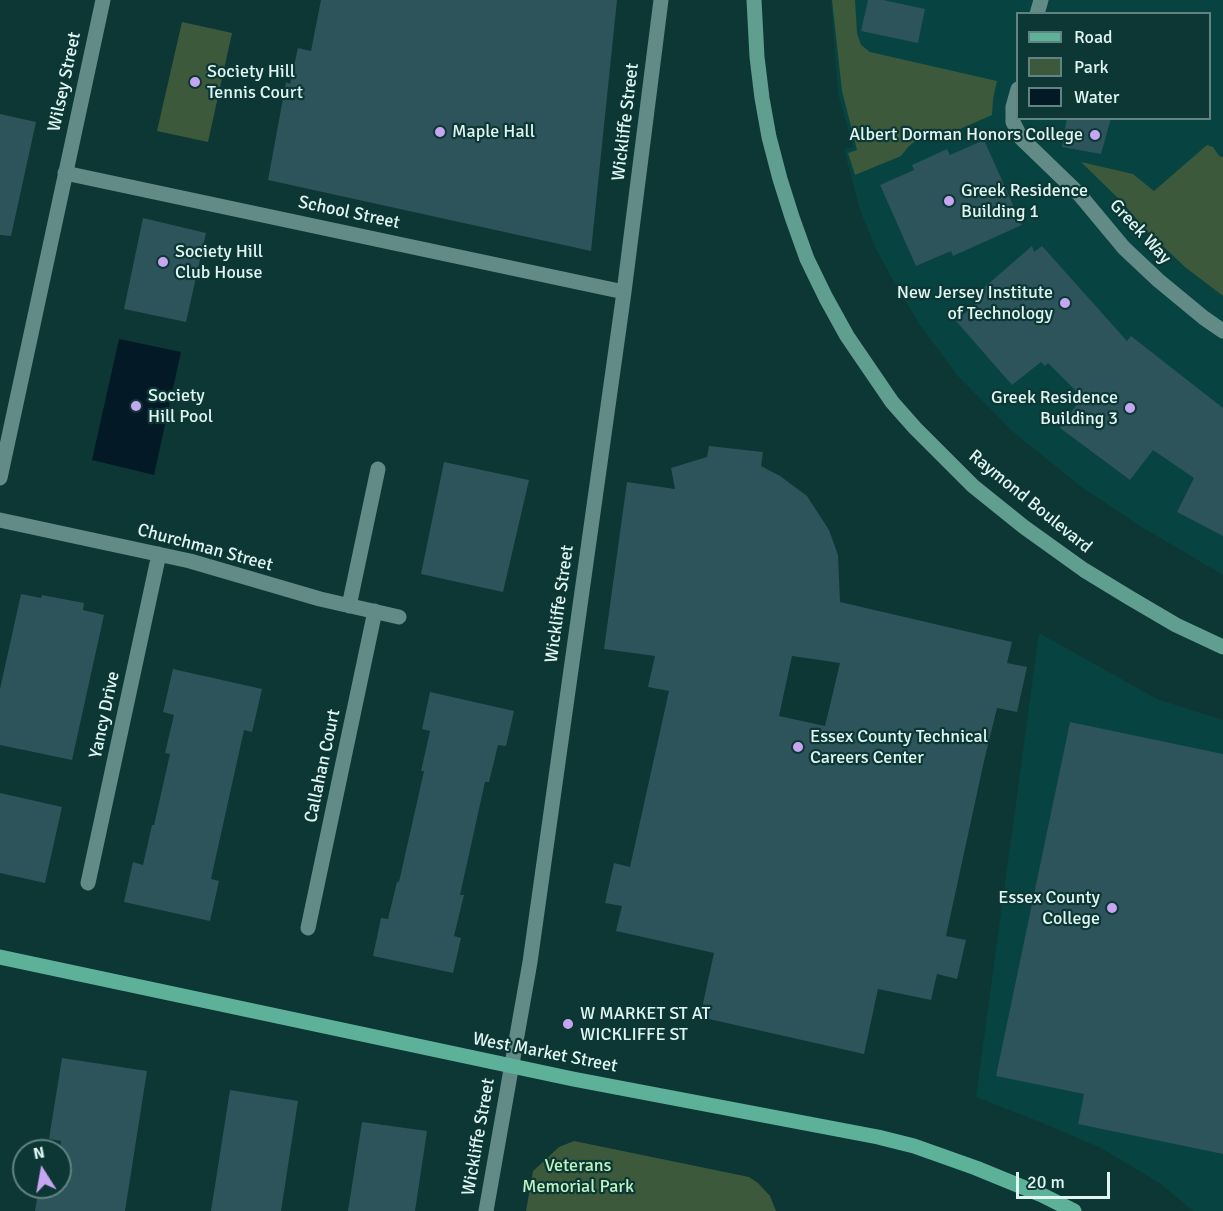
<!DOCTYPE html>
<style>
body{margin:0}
#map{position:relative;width:1223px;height:1211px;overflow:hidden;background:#0d3735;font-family:Signika,sans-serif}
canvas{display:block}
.legend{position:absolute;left:1016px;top:12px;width:195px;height:108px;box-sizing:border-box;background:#0d3735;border:2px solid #618381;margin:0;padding:8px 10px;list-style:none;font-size:18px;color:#dff5f2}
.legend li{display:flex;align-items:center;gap:12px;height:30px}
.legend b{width:30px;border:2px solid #618381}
.north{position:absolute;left:12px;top:1139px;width:60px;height:60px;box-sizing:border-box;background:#0d3735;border:2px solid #618381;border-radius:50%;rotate:349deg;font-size:16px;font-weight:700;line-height:24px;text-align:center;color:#dff5f2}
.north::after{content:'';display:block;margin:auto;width:21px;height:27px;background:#c6a6f0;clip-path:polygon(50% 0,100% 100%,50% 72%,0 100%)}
.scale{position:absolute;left:1016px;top:1172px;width:94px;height:27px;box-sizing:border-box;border:3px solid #dff5f2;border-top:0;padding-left:8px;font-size:18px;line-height:21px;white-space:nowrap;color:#dff5f2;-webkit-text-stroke:4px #0d3735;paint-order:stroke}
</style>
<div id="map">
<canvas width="1223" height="1211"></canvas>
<ul class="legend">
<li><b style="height:8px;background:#5db198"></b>Road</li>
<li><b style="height:16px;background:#3d593c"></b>Park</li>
<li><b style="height:16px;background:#031a26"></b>Water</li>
</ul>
<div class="north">N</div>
<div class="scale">20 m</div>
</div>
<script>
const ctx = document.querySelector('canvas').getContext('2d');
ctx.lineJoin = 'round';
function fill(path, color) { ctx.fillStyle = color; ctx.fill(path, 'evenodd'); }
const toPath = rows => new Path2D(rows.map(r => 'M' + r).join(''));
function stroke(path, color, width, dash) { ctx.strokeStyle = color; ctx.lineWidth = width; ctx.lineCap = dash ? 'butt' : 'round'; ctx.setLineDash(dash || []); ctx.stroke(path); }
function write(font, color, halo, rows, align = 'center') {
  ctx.font = font + ' Signika,sans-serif'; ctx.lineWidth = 4.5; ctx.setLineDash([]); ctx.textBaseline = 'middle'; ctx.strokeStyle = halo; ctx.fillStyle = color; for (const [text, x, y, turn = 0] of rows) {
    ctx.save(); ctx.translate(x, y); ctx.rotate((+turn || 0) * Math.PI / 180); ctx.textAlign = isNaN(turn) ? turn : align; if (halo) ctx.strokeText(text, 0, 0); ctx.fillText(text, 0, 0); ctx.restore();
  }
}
fill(toPath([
 [831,0,1223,0,1223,575,1140,526,1080,486,1011,430,958,376,920,325,894,282,875,247,860,210,844,149,853,147,838,93],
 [1018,14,1210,14,1210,118,1018,118],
 [1039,633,1157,699,1223,720,1223,1211,1193,1211,1161,1184,1101,1148,1040,1122,976,1097]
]), '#074340');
fill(toPath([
 [832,0,855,0,857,33,861,45,870,52,997,81,993,99,992,115,944,136,933,135,918,139,908,147,901,156,855,175,848,153,857,150,842,91],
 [182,22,232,33,208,142,157,131],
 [1207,145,1213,147,1219,156,1223,157,1223,296,1185,267,1146,230,1121,201,1081,162,1133,174,1154,191],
 [574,1141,749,1177,758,1183,770,1196,776,1211,526,1211,533,1171,559,1147]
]), '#3d593c');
fill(toPath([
 [119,339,181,352,154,475,92,460]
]), '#031a26');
fill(toPath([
 [321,0,617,0,591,251,268,180,286,82,290,84,298,48,311,51],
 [868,0,883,0,925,9,918,43,861,31],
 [0,114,36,122,11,236,0,235],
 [1067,118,1111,118,1101,154,1062,147],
 [984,140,1022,225,953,256,951,251,916,266,880,185,914,170,912,165,947,149,950,155],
 [143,218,206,233,186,322,124,309],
 [1032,246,1034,252,1042,246,1127,341,1131,336,1223,408,1223,536,1177,512,1194,478,1153,450,1130,480,1060,428,1082,397,1048,363,1045,366,1041,362,1012,385,956,321,984,296,980,291],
 [709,446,763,452,761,466,780,476,807,496,829,530,838,555,840,602,1012,642,1007,663,1027,667,1017,712,997,708,984,761,946,936,966,940,957,979,937,974,931,1000,878,989,864,1054,700,1017,714,953,616,931,622,906,605,903,614,863,630,867,669,691,648,687,655,656,604,649,627,482,675,489,671,468,707,457],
 [792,656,840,663,825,726,779,716],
 [444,462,529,480,503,592,421,574],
 [21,594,41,598,42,595,84,603,83,610,104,615,72,760,0,745,0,689],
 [173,669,262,689,252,732,244,730,211,879,219,881,210,921,124,902,133,862,143,865,152,825,154,825,170,754,165,753,174,715,163,712],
 [430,692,514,711,506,746,498,745,489,782,485,782,460,895,464,895,454,936,461,938,453,973,373,956,381,918,388,919,397,882,399,882,424,771,421,771,430,731,422,729],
 [1070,722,1223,754,1223,1154,1078,1124,1084,1094,996,1076],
 [0,793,62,807,45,883,0,873],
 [62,1058,147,1071,125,1211,35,1211,39,1187,60,1187,60,1151,61,1141,49,1139],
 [230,1090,298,1101,281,1211,211,1211],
 [362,1122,427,1131,415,1211,348,1211]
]), '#2d535b');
stroke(toPath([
 [1037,14,1041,0],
 [1018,89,1013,107,1013,122,1021,138,1079,194,1124,248,1158,280,1204,318,1223,331],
 [65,173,624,292],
 [0,478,103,0],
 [0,520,190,561,320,599,399,617],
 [349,606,378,469],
 [88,883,159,554],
 [308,928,375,611],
 [486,1211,530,962,624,292,661,0]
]), '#628b87', 15);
stroke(toPath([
 [754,0,757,57,762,98,769,137,780,179,792,217,807,259,826,298,847,336,892,402,915,428,973,486,1024,527,1084,570,1130,598,1176,625,1223,647]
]), '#609e8f', 15);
stroke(toPath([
 [0,957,573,1079,878,1137,914,1146,976,1168,1042,1195,1074,1211]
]), '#5db198', 15);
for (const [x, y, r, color] of [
 [195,82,6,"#c6a6f0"],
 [440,132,6,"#c6a6f0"],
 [1095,135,6,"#c6a6f0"],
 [949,201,6,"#c6a6f0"],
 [163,262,6,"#c6a6f0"],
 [1065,303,6,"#c6a6f0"],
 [136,406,6,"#c6a6f0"],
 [1130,408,6,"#c6a6f0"],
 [798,747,6,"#c6a6f0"],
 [1112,908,6,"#c6a6f0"],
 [568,1024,6,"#c6a6f0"]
]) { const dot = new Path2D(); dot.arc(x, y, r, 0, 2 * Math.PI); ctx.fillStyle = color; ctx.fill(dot); stroke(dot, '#0d3735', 2); }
write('18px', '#dff5f2', '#0d3735', [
 ["Society Hill",207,72],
 ["Tennis Court",207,93],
 ["Maple Hall",452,132],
 ["Albert Dorman Honors College",1083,135,"right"],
 ["Greek Residence",961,191],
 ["Building 1",961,212],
 ["Society Hill",175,252],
 ["Club House",175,273],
 ["New Jersey Institute",1053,293,"right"],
 ["of Technology",1053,314,"right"],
 ["Society",148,396],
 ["Hill Pool",148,417],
 ["Greek Residence",1118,398,"right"],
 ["Building 3",1118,419,"right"],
 ["Essex County Technical",810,737],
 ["Careers Center",810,758],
 ["Essex County",1100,898,"right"],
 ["College",1100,919,"right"],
 ["W MARKET ST AT",580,1014],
 ["WICKLIFFE ST",580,1035]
], 'left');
write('18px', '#dff5f2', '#0d3735', [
 ["Wilsey Street",65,82,-78],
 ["Wickliffe Street",626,122,-83],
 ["School Street",349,213,12],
 ["Greek Way",1140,232,47],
 ["Raymond Boulevard",1030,502,39],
 ["Churchman Street",205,548,15],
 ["Wickliffe Street",560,604,-82],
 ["Yancy Drive",105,715,-78],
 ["Callahan Court",323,766,-78],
 ["West Market Street",545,1053,11],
 ["Wickliffe Street",479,1137,-80]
]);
write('18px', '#bff5bd', '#0d3735', [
 ["Veterans",578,1166],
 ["Memorial Park",578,1187]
]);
</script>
